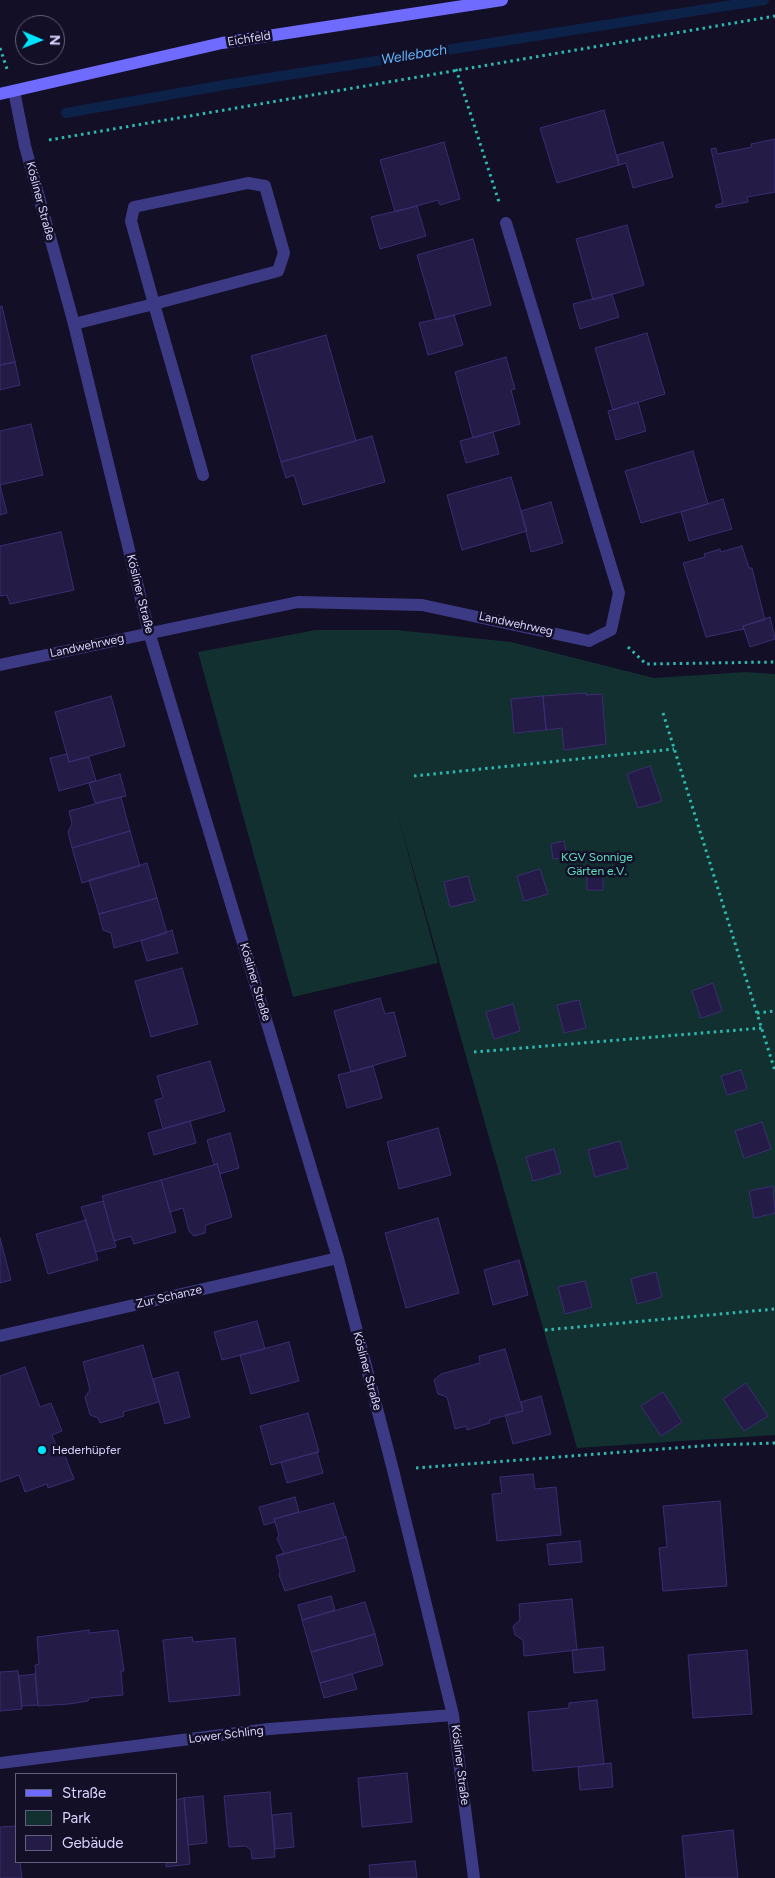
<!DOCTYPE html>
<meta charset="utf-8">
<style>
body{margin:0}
#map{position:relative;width:775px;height:1878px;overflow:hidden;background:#130f26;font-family:Figtree,sans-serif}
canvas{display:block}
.legend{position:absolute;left:15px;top:1773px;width:162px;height:90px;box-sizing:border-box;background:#130f26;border:1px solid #625e7d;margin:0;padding:6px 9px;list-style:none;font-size:15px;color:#d9d4ff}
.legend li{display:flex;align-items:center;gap:10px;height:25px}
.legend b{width:25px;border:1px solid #625e7d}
.north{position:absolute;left:15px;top:15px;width:50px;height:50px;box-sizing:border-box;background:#130f26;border:1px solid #625e7d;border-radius:50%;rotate:91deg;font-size:14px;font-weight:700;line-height:20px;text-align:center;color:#d9d4ff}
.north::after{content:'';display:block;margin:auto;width:18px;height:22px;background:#00e5ff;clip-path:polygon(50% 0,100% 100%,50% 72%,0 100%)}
</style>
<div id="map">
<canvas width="775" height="1878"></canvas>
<ul class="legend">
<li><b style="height:6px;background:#6f6bff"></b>Straße</li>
<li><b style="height:14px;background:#12302f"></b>Park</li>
<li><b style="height:14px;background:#241b47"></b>Gebäude</li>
</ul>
<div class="north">N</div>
</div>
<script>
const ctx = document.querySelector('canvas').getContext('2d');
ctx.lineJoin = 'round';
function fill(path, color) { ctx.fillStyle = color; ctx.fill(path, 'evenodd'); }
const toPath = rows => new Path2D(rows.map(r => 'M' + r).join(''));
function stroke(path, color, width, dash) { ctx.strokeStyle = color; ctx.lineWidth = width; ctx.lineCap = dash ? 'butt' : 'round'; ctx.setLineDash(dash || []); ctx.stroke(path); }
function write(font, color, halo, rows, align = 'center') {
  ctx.font = font + ' Figtree,sans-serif'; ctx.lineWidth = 5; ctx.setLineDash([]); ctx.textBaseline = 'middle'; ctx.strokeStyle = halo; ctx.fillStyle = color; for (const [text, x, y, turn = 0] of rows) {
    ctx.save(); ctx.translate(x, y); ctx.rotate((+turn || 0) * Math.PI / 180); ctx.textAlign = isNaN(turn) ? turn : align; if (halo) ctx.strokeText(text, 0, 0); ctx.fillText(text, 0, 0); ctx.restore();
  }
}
fill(toPath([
 [316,630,397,630,511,642,654,678,746,672,775,674,775,1435,577,1448,396,809,438,963,293,997,198,652]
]), '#12302f');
stroke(toPath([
 [66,113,230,84,764,0]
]), '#0c2248', 10);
const building = toPath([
 [604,110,619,165,557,183,540,128,604,110],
 [775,139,775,192,747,197,748,202,716,208,716,205,723,203,711,149,716,148,717,154,752,147,751,144,775,139],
 [444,142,460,199,440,205,438,200,395,212,380,160,444,142],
 [663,142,673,177,633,188,626,163,619,165,617,155,663,142],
 [417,206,426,236,380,249,371,217,417,206],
 [627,225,644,285,593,300,576,239,627,225],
 [473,239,491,305,436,320,417,255,473,239],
 [612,294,619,317,580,329,573,304,612,294],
 [2,306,15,362,0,365,0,307,2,306],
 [454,315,463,345,428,355,419,323,454,315],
 [647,333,665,394,613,410,595,348,647,333],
 [326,335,356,441,281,462,251,356,326,335],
 [506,357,515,389,511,390,520,424,473,438,455,372,506,357],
 [15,362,20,385,0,390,0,365,15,362],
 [638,402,646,431,616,440,608,411,638,402],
 [31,424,43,475,0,485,0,431,31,424],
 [493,432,499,454,466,463,460,441,493,432],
 [372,436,385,482,303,505,294,475,286,478,281,462,372,436],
 [693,451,708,504,641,523,625,471,693,451],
 [511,477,527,531,462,550,447,495,511,477],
 [0,485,7,513,0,515,0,485],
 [723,499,732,529,689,541,681,512,723,499],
 [551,502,563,543,531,552,521,511,551,502],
 [61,532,74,590,10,604,7,595,0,596,0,546,61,532],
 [742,546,749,568,752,568,765,620,743,626,744,629,706,637,683,563,705,557,704,554,720,549,721,552,742,546],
 [770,617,775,639,750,647,743,626,770,617],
 [586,693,586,695,602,694,606,744,564,750,562,728,546,730,543,696,586,693],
 [111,696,125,746,69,762,55,712,111,696],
 [543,696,546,730,514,733,511,699,543,696],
 [67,754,69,762,89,757,96,781,59,791,50,758,67,754],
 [650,766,662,801,638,808,627,774,650,766],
 [120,774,126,796,95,803,89,783,120,774],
 [121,797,130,831,72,848,68,832,72,824,69,811,121,797],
 [130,831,140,866,82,883,72,848,130,831],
 [564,841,567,857,553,859,551,844,564,841],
 [147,863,157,898,99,914,89,880,147,863],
 [540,869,548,894,524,901,517,876,540,869],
 [587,871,603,871,603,890,587,890,587,871],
 [468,876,475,901,450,907,444,882,468,876],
 [157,898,167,933,114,948,111,933,103,930,99,914,157,898],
 [172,930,178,953,147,961,141,941,172,930],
 [182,968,198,1024,151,1037,135,981,182,968],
 [713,983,722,1011,701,1018,692,991,713,983],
 [380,998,385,1014,394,1012,406,1056,351,1072,334,1011,380,998],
 [579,1000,586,1028,564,1033,557,1005,579,1000],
 [513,1004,520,1031,494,1039,486,1012,513,1004],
 [210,1061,225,1111,163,1129,155,1100,163,1098,157,1076,210,1061],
 [373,1066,382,1098,347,1108,338,1075,373,1066],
 [741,1070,747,1089,727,1095,721,1076,741,1070],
 [190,1121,196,1143,154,1155,148,1133,190,1121],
 [762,1122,771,1149,744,1158,735,1131,762,1122],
 [438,1128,451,1175,399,1189,387,1142,438,1128],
 [230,1133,239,1168,220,1174,217,1164,214,1165,207,1140,230,1133],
 [620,1141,628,1168,595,1177,588,1150,620,1141],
 [554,1149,561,1173,533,1181,526,1157,554,1149],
 [217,1164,232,1217,206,1225,205,1233,194,1236,189,1231,183,1208,170,1212,161,1180,217,1164],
 [161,1180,176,1232,134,1244,131,1236,114,1241,102,1196,161,1180],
 [773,1186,775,1213,754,1218,749,1191,773,1186],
 [103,1201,116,1247,96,1252,81,1207,103,1201],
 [438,1218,459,1293,406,1308,385,1233,438,1218],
 [86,1220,98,1260,48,1274,36,1234,86,1220],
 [0,1238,11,1280,0,1283,0,1238],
 [519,1260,528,1295,493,1305,484,1270,519,1260],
 [656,1272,662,1297,637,1304,631,1279,656,1272],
 [585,1281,592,1307,565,1314,558,1287,585,1281],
 [257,1321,265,1349,222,1360,214,1332,257,1321],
 [289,1342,299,1381,251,1394,240,1355,289,1342],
 [143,1345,159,1402,123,1412,124,1416,100,1423,98,1418,90,1415,85,1397,90,1390,83,1362,143,1345],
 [505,1349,523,1411,489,1420,490,1423,467,1430,466,1426,455,1429,447,1397,438,1394,434,1380,441,1374,480,1363,479,1356,505,1349],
 [25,1367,40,1407,51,1403,62,1431,52,1435,60,1455,64,1453,74,1479,48,1488,47,1484,25,1492,19,1475,0,1482,0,1376,25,1367],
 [178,1372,190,1417,165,1424,153,1379,178,1372],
 [746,1383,768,1416,744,1431,723,1399,746,1383],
 [663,1392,682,1422,661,1436,641,1406,663,1392],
 [541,1396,551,1434,513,1444,505,1415,523,1411,521,1402,541,1396],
 [308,1413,319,1452,271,1465,260,1426,308,1413],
 [317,1452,323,1473,287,1483,281,1462,317,1452],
 [533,1474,535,1489,556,1487,561,1535,497,1541,492,1494,502,1493,500,1477,533,1474],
 [295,1497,299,1512,274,1519,275,1522,264,1525,259,1507,295,1497],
 [720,1501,727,1586,663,1591,659,1548,667,1547,663,1506,720,1501],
 [334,1503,344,1536,346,1537,276,1556,284,1553,277,1539,279,1535,274,1519,334,1503],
 [346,1537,355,1571,285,1591,279,1575,280,1571,276,1556,346,1537],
 [580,1541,582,1562,549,1565,547,1544,580,1541],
 [331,1596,335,1610,302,1620,298,1605,331,1596],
 [572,1599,577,1650,524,1656,523,1640,515,1635,513,1626,520,1620,519,1604,572,1599],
 [365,1602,375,1634,311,1652,302,1620,365,1602],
 [89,1630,89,1633,118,1630,124,1671,121,1671,123,1695,89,1698,88,1701,69,1704,38,1706,35,1665,39,1664,37,1637,89,1630],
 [375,1634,383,1665,320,1683,311,1652,375,1634],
 [192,1637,193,1642,235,1638,240,1695,169,1702,163,1640,192,1637],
 [603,1647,605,1670,574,1673,572,1650,603,1647],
 [747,1650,752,1714,693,1718,688,1655,747,1650],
 [18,1671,22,1709,0,1711,0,1672,18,1671],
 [35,1674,38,1705,22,1706,19,1676,35,1674],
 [352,1674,357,1689,324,1698,320,1683,352,1674],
 [597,1700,604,1764,533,1771,528,1712,569,1708,569,1703,597,1700],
 [611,1763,613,1787,580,1790,578,1767,611,1763],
 [407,1773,412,1822,362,1827,358,1778,407,1773],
 [270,1792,275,1857,252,1859,251,1850,246,1846,229,1847,224,1796,270,1792],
 [203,1796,207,1843,188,1845,184,1798,203,1796],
 [184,1798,190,1864,166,1867,166,1862,176,1862,176,1800,184,1798],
 [291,1813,294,1847,275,1849,272,1815,291,1813],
 [16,1826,16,1862,20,1862,22,1878,0,1878,0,1827,16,1826],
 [733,1830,738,1878,686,1878,682,1836,733,1830],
 [415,1861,417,1878,370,1878,369,1865,415,1861]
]);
fill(building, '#241b47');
stroke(building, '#3b2d73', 1);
stroke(toPath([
 [0,48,7,69],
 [456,69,499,202],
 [49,140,775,16],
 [628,647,646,664,775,662],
 [663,713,775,1071],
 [414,776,674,749],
 [757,1013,775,1011],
 [474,1052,762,1028],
 [545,1330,775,1309],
 [416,1468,714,1445,775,1443]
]), '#2fb8b0', 3, [2.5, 4]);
stroke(toPath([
 [248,183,265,186,284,253,278,271,154,304,131,221,134,207,248,183],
 [74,324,154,304,203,475]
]), '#3d3a85', 12);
stroke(toPath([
 [14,91,25,146,74,324,149,632,338,1258,393,1470,453,1715,474,1878],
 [0,665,298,602,422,605,589,641,611,630,619,593,506,223],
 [0,1336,338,1258],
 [0,1763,269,1729,453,1715]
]), '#3d3a85', 12);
stroke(toPath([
 [0,94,222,43,502,0]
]), '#6f6bff', 12);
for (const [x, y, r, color] of [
 [42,1450,5,"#00e5ff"]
]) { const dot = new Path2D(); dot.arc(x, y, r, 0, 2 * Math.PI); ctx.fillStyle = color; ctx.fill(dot); stroke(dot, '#130f26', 2); }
write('12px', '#d9d4ff', '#130f26', [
 ["Eichfeld",249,39,-9],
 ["Kösliner Straße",40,201,75],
 ["Kösliner Straße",140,594,76],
 ["Landwehrweg",516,624,12],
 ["Landwehrweg",87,646,-12],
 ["Kösliner Straße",255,982,73],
 ["Zur Schanze",169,1297,-13],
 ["Kösliner Straße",367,1371,75],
 ["Lower Schling",226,1735,-7],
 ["Kösliner Straße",460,1765,83]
]);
write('12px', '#5fe0c0', '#130f26', [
 ["KGV Sonnige",597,857],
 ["Gärten e.V.",597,871]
]);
write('12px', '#d9d4ff', '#130f26', [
 ["Hederhüpfer",52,1450]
], 'left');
write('italic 14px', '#62b6ff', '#130f26', [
 ["Wellebach",414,55,-9]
]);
</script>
